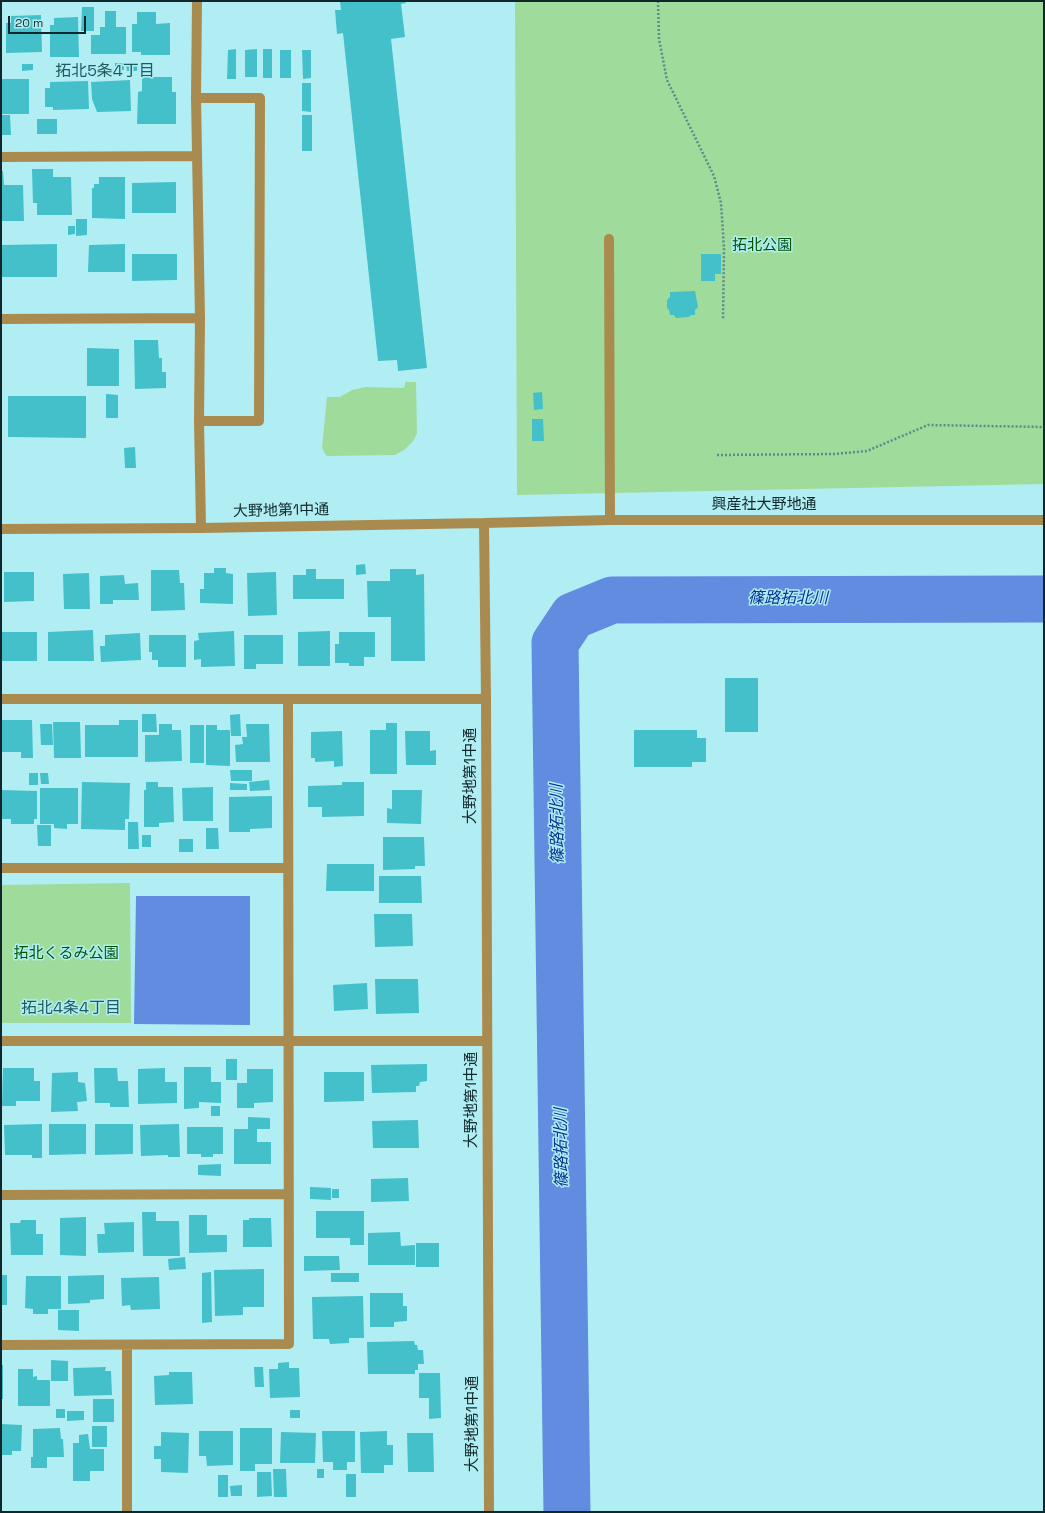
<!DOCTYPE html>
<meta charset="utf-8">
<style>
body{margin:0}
#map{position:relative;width:1045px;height:1513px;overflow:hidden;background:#b1eef3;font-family:"Space Grotesk",sans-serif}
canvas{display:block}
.frame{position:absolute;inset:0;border:2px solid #10282b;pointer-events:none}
.scale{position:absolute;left:8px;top:16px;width:78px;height:18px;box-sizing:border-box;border:2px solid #10282b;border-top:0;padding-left:5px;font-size:12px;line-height:14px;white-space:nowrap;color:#10282b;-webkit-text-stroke:3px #b1eef3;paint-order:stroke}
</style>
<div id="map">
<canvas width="1045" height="1513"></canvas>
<div class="frame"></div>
<div class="scale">20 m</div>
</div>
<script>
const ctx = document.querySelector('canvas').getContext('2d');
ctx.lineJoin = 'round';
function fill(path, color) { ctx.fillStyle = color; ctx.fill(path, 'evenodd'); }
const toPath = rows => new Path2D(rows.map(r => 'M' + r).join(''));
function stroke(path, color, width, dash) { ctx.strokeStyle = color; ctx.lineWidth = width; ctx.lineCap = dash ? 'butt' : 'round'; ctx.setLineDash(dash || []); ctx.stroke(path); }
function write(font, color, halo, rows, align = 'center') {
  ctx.font = font + ' "Space Grotesk","Noto Sans JP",sans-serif'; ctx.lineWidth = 3; ctx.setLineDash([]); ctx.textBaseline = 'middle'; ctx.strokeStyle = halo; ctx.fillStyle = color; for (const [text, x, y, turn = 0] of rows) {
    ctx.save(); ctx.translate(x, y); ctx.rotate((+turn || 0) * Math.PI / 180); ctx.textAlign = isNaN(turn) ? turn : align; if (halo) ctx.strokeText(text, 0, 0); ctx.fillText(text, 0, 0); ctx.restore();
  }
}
fill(toPath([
 [515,1,1044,1,1044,484,517,495],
 [405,382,416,382,417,433,414,440,404,450,395,455,327,456,324,452,322,447,327,397,340,397,352,390,366,387,403,388,405,386],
 [130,883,131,1023,1,1023,1,885]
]), '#9fdb9b');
fill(toPath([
 [136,896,250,896,250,1025,134,1024]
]), '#618ce0');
stroke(toPath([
 [567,1512,555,643,573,616,612,600,1044,599]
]), '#618ce0', 47);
fill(toPath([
 [340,1,405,1,406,3,401,4,405,37,391,39,427,368,398,371,397,360,378,361,343,33,337,34,335,10,341,10],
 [82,7,94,7,94,31,81,31],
 [105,11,116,11,116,27,126,27,126,54,91,54,91,35,100,35,100,27,105,27],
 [137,12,156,12,156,24,170,23,170,55,141,55,141,52,132,52,132,24,137,24],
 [41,15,42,52,6,53,6,23,11,23,11,16],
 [78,17,79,57,50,57,50,25,54,25,54,18],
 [236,49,236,79,227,79,228,50],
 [257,49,257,77,245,77,245,50],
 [263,49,272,49,272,78,263,78],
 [280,50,291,50,291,78,280,78],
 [302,50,311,50,311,78,303,79],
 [115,63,124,63,124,70,115,70],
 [22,64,33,64,33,70,22,71],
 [126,66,137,66,137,71,127,71],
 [142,77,172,77,172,92,176,92,176,124,137,124,138,92,142,91],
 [1,79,29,79,29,114,1,114],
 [130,80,131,111,97,112,92,99,91,82],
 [88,81,89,109,53,110,53,107,45,107,45,88,50,88,50,82],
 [302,83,311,83,311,112,302,111],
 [1,115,10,115,11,135,1,135],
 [302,115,312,115,312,151,302,151],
 [37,119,57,119,57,134,37,134],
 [32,169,53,169,53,177,71,177,72,215,37,215,37,203,33,203],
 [1,171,3,171,4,185,23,185,24,221,1,221],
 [99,177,125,177,125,219,92,218,92,188,94,188,94,184,99,184],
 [176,182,176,213,132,213,132,183],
 [76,219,87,219,87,235,76,236],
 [68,226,75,226,75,234,68,235],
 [57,244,57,277,1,277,1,245],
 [125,244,125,272,88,272,89,245],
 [132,254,177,254,177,280,132,281],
 [701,254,721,254,721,274,715,274,715,281,701,281],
 [695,291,698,307,695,310,695,315,691,315,689,317,676,318,674,315,670,315,669,310,667,308,667,300,670,297,670,292],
 [134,340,158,340,159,358,162,358,162,372,166,372,166,388,135,389],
 [87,348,119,349,119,386,87,386],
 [542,392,543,409,534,410,533,393],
 [106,394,118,395,118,418,106,418],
 [8,396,86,396,86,438,8,437],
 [532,419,543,419,544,441,532,441],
 [135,447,136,468,125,468,124,448],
 [365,564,366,574,356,575,356,565],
 [214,568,226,568,226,573,233,574,233,604,200,603,200,589,204,589,204,573,214,573],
 [306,569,316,569,316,579,344,579,344,599,293,599,293,575,306,575],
 [390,569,416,569,416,575,424,574,425,661,391,661,391,617,368,617,367,581,390,581],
 [151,570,179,570,180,583,184,583,185,610,151,611],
 [4,572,34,572,34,601,4,602],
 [276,572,277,615,248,616,247,573],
 [89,573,90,609,64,609,63,574],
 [124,575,125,584,138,583,139,600,113,600,113,604,100,604,100,576],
 [93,630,94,661,48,661,48,632],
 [234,631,235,666,201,667,201,659,194,660,194,641,199,640,198,633],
 [330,631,330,666,298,666,298,632],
 [1,632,37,632,37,661,1,661],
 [339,632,375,632,375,657,364,657,364,666,349,666,349,663,335,663,335,644,339,644],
 [140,633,141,660,101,662,100,646,105,646,105,635],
 [149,635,186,635,186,667,158,667,158,660,152,660,152,652,149,652],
 [244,635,283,635,283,664,256,664,256,669,244,669],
 [725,678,758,678,758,732,725,732],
 [142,714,156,714,157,732,142,732],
 [240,714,241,736,231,736,230,715],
 [1,720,32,720,33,758,21,758,21,752,1,752],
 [119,720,138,720,138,757,85,757,85,725,119,725],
 [53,722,80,722,81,758,54,758],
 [386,723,397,723,397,774,370,774,370,730,386,730],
 [40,724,52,724,53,745,41,745],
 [159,724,172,724,172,730,181,730,182,761,145,762,145,735,159,735],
 [246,724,269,724,270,762,236,762,235,745,243,744,242,737,247,737],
 [190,725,204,725,204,763,190,763],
 [206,725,217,725,217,730,230,730,230,766,206,765],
 [634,730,697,730,697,738,706,738,706,762,692,762,692,767,634,767],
 [342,731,343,766,334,767,334,761,315,762,315,758,311,758,311,732],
 [405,731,430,731,430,751,436,750,436,765,406,765],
 [230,770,252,770,252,781,231,781],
 [29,773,38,773,38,785,29,785],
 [40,773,48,773,49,784,41,784],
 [269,780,270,790,250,791,249,782],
 [82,782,130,783,129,819,125,819,125,830,81,829],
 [146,782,158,782,158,787,173,787,174,822,159,823,159,827,144,827,144,790,146,790],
 [342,782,364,782,364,816,322,817,322,807,308,807,308,786,342,785],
 [230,783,247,784,247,790,230,790],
 [213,787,213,821,183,821,182,788],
 [40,788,78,788,78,824,67,824,67,829,54,828,54,824,40,824],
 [1,790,37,791,37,819,34,819,34,824,11,824,11,819,1,819],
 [392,790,422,790,421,824,387,823,387,808,392,809],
 [272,796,272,828,250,829,250,832,229,832,229,797],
 [128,822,138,822,139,849,128,849],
 [37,825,51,825,51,846,38,846],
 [206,828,218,828,219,849,206,849],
 [142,835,151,835,151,847,142,847],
 [383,837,424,837,425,866,415,866,415,869,383,870],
 [179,839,193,839,193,852,179,852],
 [327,864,374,864,374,891,326,891],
 [379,876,421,876,422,903,379,903],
 [374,914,412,914,413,946,375,947],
 [375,979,418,979,419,1013,376,1014],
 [367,983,368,1009,334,1011,333,985],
 [226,1059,237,1059,237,1080,226,1080],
 [427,1064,427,1081,420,1082,419,1086,416,1086,416,1092,372,1093,371,1065],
 [184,1067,211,1067,211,1082,221,1082,221,1103,199,1102,199,1108,184,1109],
 [3,1068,34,1068,34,1081,40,1081,40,1101,16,1101,16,1106,2,1106],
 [94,1068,117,1068,118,1081,128,1081,129,1107,110,1107,110,1103,95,1103],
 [165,1068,165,1082,177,1082,177,1103,138,1104,138,1069],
 [247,1069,273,1069,273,1102,254,1103,254,1108,237,1108,237,1083,247,1083],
 [78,1072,78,1082,85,1083,87,1101,77,1102,78,1111,51,1112,52,1073],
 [324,1072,364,1072,364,1101,324,1102],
 [211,1106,220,1106,220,1116,211,1116],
 [248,1117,270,1118,270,1129,257,1129,257,1142,271,1142,271,1164,234,1164,234,1129,248,1129],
 [418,1120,419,1148,373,1148,372,1121],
 [42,1124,42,1158,32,1158,32,1155,5,1155,4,1125],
 [49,1124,86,1124,86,1154,49,1155],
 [95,1124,133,1124,133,1154,95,1155],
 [179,1124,180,1157,168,1157,168,1155,141,1156,140,1125],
 [187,1127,223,1127,223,1154,213,1154,213,1157,201,1157,201,1154,187,1154],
 [221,1164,221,1176,198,1175,198,1165],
 [408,1178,409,1201,371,1202,371,1179],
 [310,1187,331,1188,331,1200,310,1199],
 [332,1189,339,1189,339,1198,332,1198],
 [316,1211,364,1211,364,1245,350,1245,350,1238,316,1238],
 [142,1212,156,1212,156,1221,179,1221,180,1256,143,1256],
 [189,1215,207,1215,207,1235,227,1235,227,1252,189,1253],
 [86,1217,86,1256,60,1255,60,1218],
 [249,1218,271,1218,272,1247,243,1247,243,1220,249,1220],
 [21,1220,36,1220,36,1234,43,1234,43,1255,11,1255,10,1223,20,1223],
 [134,1222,134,1252,98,1253,97,1234,105,1234,104,1223],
 [400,1232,401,1246,415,1245,415,1265,368,1265,368,1233],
 [416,1243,439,1243,439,1267,416,1267],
 [304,1256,339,1256,340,1270,304,1271],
 [185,1257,186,1269,169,1270,168,1259],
 [264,1269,264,1307,243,1307,243,1315,215,1316,214,1270],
 [211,1272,212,1322,202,1323,202,1273],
 [331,1273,359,1273,359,1282,331,1282],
 [1,1275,7,1275,7,1305,1,1305],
 [104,1275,104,1299,90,1300,90,1303,68,1304,68,1276],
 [26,1276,61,1276,61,1309,48,1309,48,1314,33,1314,33,1309,25,1308],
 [159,1277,160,1309,131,1310,130,1305,122,1306,121,1278],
 [370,1293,403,1293,403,1306,407,1306,407,1321,394,1322,394,1327,370,1327],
 [363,1296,364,1338,349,1338,349,1343,330,1344,329,1339,313,1339,312,1297],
 [58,1310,79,1310,79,1331,58,1330],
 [414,1341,415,1345,417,1345,418,1350,423,1350,424,1364,418,1364,418,1370,415,1370,415,1374,368,1374,367,1342],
 [51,1360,68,1361,68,1381,51,1381],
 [289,1362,289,1368,299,1368,300,1397,270,1398,269,1369,278,1369,278,1363],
 [1,1365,3,1365,3,1399,1,1399],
 [106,1367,105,1371,111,1371,112,1395,74,1396,73,1368],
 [254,1367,263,1367,264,1387,255,1387],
 [18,1369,33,1369,33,1377,37,1376,37,1380,50,1380,50,1406,18,1406],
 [169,1372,192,1372,193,1404,155,1405,154,1376,169,1375],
 [419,1373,440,1373,441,1418,429,1419,429,1398,419,1398],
 [93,1399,114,1399,114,1422,93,1422],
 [56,1409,65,1409,65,1418,56,1418],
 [290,1410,300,1410,300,1418,290,1418],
 [67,1411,84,1411,84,1420,67,1421],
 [1,1424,22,1425,21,1451,12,1451,12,1455,1,1455],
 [92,1426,107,1426,107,1447,92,1447],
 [60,1428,61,1439,63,1439,64,1457,47,1457,47,1468,31,1468,31,1457,33,1457,33,1429],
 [240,1428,272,1428,272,1464,255,1464,255,1471,240,1471],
 [199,1431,233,1431,233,1465,207,1466,206,1456,199,1456],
 [322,1431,355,1431,355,1462,347,1462,347,1470,333,1470,333,1462,323,1462],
 [387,1431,387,1445,393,1445,393,1465,384,1465,384,1473,361,1473,360,1432],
 [161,1432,189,1433,188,1473,161,1472,161,1459,154,1459,154,1446,161,1446],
 [281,1432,316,1433,315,1463,280,1463],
 [407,1433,433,1433,434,1472,408,1472],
 [88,1434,90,1449,104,1449,104,1471,90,1471,90,1481,73,1481,73,1443,79,1443,79,1435],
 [273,1469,286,1469,287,1497,274,1497],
 [317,1469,324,1469,324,1478,317,1478],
 [257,1472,271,1472,272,1496,257,1497],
 [346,1474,356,1474,356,1497,346,1497],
 [218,1475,228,1475,228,1497,218,1497],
 [242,1485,242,1496,231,1496,230,1486]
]), '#43c0ca');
stroke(toPath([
 [658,1,659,39,667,80,714,176,721,203,724,248,723,320],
 [717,455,834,454,867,451,928,425,1044,427]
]), '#5f898d', 2.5, [2, 2]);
stroke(toPath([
 [196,98,260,98,259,421,199,421],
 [609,239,610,520]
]), '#aa8b4f', 10);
stroke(toPath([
 [197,1,196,98,200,318,199,421,201,528],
 [1,157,197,156],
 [1,319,200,318],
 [1,699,486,699],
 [1,868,288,868],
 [1,1041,486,1041],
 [1,1195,289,1194],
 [1,1345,289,1344,288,699],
 [127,1512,127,1345]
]), '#aa8b4f', 10);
stroke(toPath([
 [484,523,610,520,1044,520],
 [1,529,201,528,484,523,486,699,489,1512]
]), '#aa8b4f', 10);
write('15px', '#005502', '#b1eef3', [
 ["拓北公園",762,246],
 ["拓北くるみ公園",66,954]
]);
write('15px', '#10282b', '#b1eef3', [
 ["興産社大野地通",764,505],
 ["大野地第1中通",281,511,-1],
 ["大野地第1中通",471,776,-90],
 ["大野地第1中通",472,1100,-90],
 ["大野地第1中通",473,1424,-90]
]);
write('16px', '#1e5b60', '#b1eef3', [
 ["拓北5条4丁目",105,72],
 ["拓北4条4丁目",71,1009]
]);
write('italic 16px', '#063293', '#b1eef3', [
 ["篠路拓北川",788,599],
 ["篠路拓北川",558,824,-91],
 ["篠路拓北川",562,1148,-91]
]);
</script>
